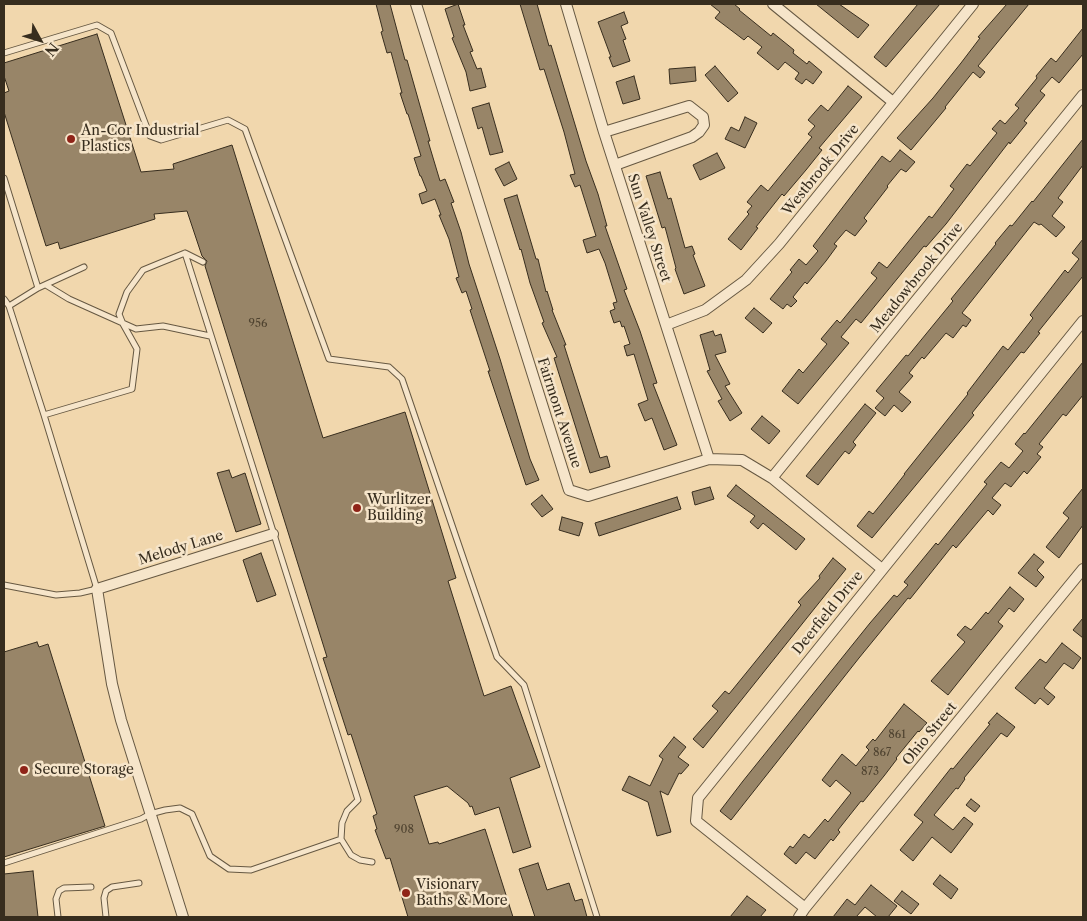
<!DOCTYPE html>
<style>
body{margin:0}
#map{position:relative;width:1087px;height:921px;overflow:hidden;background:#f1d7ad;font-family:"Libre Caslon Text",serif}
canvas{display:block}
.frame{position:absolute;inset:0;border:5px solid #372d1e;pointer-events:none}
.north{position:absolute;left:15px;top:15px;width:50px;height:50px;-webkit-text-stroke:4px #f6e5ca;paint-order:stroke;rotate:129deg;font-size:14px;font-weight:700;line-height:20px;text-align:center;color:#372d1e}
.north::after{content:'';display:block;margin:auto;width:18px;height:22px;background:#372d1e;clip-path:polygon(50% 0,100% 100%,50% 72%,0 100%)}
</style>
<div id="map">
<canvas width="1087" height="921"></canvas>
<div class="frame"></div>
<div class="north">N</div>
</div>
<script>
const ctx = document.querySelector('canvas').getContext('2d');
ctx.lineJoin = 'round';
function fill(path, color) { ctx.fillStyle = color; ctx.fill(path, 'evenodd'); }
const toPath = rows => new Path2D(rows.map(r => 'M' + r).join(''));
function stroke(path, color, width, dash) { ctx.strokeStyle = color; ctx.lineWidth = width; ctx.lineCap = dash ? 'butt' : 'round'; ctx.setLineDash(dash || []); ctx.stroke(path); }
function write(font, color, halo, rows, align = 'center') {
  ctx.font = font + ' "Libre Caslon Text",serif'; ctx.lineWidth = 5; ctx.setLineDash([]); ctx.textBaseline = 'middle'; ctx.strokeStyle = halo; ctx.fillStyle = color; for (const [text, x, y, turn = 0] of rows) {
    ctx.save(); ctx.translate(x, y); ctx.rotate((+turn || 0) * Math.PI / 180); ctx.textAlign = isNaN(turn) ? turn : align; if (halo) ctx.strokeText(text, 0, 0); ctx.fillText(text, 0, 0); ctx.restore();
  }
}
const building = toPath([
 [376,4,390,4,405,60,407,60,430,141,428,141,440,181,445,179,454,202,451,203,461,232,469,264,500,359,530,459,539,480,526,485,488,371,490,371,470,310,472,309,466,291,462,293,456,278,459,277,449,239,439,215,441,215,435,199,422,204,419,194,427,191,421,176,420,176,414,158,421,156,408,114,407,114,400,93,402,93,391,52,387,53,381,32,383,31,376,4],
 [458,4,465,25,463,25,473,51,470,52,477,69,481,68,486,87,470,91,466,72,452,38,454,37,445,9,458,4],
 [520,4,537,4,549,46,551,45,586,161,598,194,607,226,605,226,627,289,624,290,640,331,657,383,653,384,677,445,664,450,652,418,645,421,638,404,648,400,634,354,627,356,624,346,630,344,624,326,622,327,620,321,614,323,610,311,615,309,613,303,617,302,605,263,599,249,587,253,583,240,596,236,580,185,575,187,570,175,575,174,564,132,544,69,540,70,520,4],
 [710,4,734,4,740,9,739,10,771,36,773,33,794,50,793,53,807,64,809,61,822,72,813,84,806,79,802,84,795,79,799,73,785,62,778,70,757,53,762,47,748,36,744,40,715,18,720,12,710,4],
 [816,4,839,4,869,25,858,38,816,4],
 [918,4,940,4,886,67,874,57,918,4],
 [1007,4,1029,4,978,66,985,72,980,78,973,72,945,107,946,108,911,150,897,138,933,98,961,63,980,38,978,37,1007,4],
 [624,12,628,23,621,26,626,39,623,40,630,61,613,67,609,57,611,57,598,22,624,12],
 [1083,28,1083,54,1059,83,1052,77,1040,91,1045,95,1024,121,1027,123,1010,144,1009,142,946,224,926,247,924,246,861,323,856,319,841,337,849,343,798,404,782,391,799,369,803,373,827,344,821,339,837,320,840,323,877,278,871,273,879,262,887,268,929,216,932,218,954,189,950,186,967,164,970,166,997,133,992,129,1000,120,1005,124,1019,108,1015,105,1037,78,1036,76,1051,58,1056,62,1083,28],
 [97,34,141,172,174,169,173,164,232,145,323,438,405,412,456,578,448,581,484,696,511,686,540,767,510,778,531,847,513,853,499,807,475,815,472,806,470,807,468,803,447,786,414,796,429,844,438,842,439,844,485,829,513,917,408,917,390,858,386,859,375,830,377,829,373,816,377,814,351,734,348,735,323,658,327,657,205,266,207,261,202,256,187,211,154,214,155,219,60,249,58,242,46,246,4,112,4,93,9,91,4,76,4,63,97,34],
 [715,66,738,93,728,102,705,75,715,66],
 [695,67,696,81,670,84,669,69,695,67],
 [634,76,640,99,623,104,616,82,634,76],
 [848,86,862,97,819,148,822,150,806,170,784,196,782,194,756,227,758,228,741,250,728,239,749,214,747,212,752,206,747,202,761,185,768,191,812,137,808,134,815,126,808,120,821,105,828,111,848,86],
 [489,103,503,152,490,155,482,127,478,129,472,108,489,103],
 [745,117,757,123,745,148,725,139,731,127,739,131,745,117],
 [1083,139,1083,165,1058,198,1063,202,1052,216,1065,227,1056,237,1041,224,1039,225,1034,222,962,313,971,320,966,327,963,325,953,338,946,333,924,359,922,357,909,373,913,376,899,392,911,402,902,412,894,405,885,416,875,408,884,398,876,391,906,355,908,356,953,301,951,299,996,244,995,243,1010,225,1012,226,1032,201,1033,202,1083,139],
 [900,150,915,162,906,172,901,169,887,186,888,187,864,218,867,221,855,236,846,230,834,244,837,246,826,261,807,284,805,282,793,297,797,301,791,307,787,304,783,309,770,299,792,272,790,270,799,259,806,265,818,251,813,246,882,156,890,162,900,150],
 [717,153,725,168,700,180,693,165,717,153],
 [509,162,517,179,504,186,495,169,509,162],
 [660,172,668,199,671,198,685,248,692,246,695,254,693,255,705,286,684,294,675,269,676,268,665,227,662,228,646,176,660,172],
 [517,195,536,259,538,259,546,292,547,291,553,310,552,310,566,345,564,345,600,458,607,456,610,467,590,473,554,358,557,357,542,323,544,322,530,283,521,249,520,250,504,199,517,195],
 [1083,239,1083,276,1038,332,1040,333,1024,353,1021,352,972,413,974,415,872,538,857,526,869,511,873,514,886,498,905,474,904,474,968,394,967,393,1003,346,1008,350,1033,318,1030,315,1048,292,1065,270,1068,273,1079,259,1072,253,1083,239],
 [754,308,772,323,763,333,745,318,754,308],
 [713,331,715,336,721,334,726,352,715,355,730,384,725,386,742,413,730,421,718,401,722,399,707,371,710,370,700,335,713,331],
 [1083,362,1083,395,1066,416,1063,414,1039,444,1043,447,1037,454,1041,457,1027,474,1024,471,1011,487,1005,483,992,498,1001,505,993,515,988,510,956,548,953,545,910,599,908,598,859,658,731,820,720,811,743,781,870,623,894,595,897,597,908,585,904,582,936,543,938,545,987,484,984,482,1001,462,1009,468,1023,451,1015,444,1024,433,1025,434,1083,362],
 [865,404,876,413,853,442,856,445,849,454,845,451,818,485,806,476,865,404],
 [762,416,780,431,769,444,751,429,762,416],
 [229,470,232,478,245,473,261,524,236,532,217,473,229,470],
 [736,485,805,539,796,550,763,523,758,529,750,522,755,516,727,496,736,485],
 [710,487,714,499,695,505,692,492,710,487],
 [1083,488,1083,525,1059,558,1046,547,1069,518,1063,513,1083,488],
 [542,495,553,509,542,517,531,504,542,495],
 [677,497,681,509,599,536,595,523,677,497],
 [562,517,583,523,579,536,559,530,562,517],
 [261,553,276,595,257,602,243,560,261,553],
 [1034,554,1044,562,1037,570,1044,577,1036,587,1018,573,1034,554],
 [833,558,846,569,703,748,693,739,718,711,712,706,725,691,729,694,751,667,801,605,798,602,820,578,819,576,833,558],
 [1010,587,1024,599,1014,612,1009,608,998,622,1003,626,948,695,931,681,965,642,957,635,965,626,971,630,986,612,988,614,1010,587],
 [1083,618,1083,638,1073,630,1083,618],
 [37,642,39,647,48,644,105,826,4,857,4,652,37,642],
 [1062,643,1081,658,1073,669,1064,663,1044,688,1055,697,1048,705,1040,698,1035,704,1015,688,1040,659,1046,663,1062,643],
 [904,704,927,723,919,732,918,731,896,758,897,759,884,776,863,802,861,801,838,830,840,832,833,841,831,839,815,859,806,852,796,864,784,854,790,846,793,848,804,834,809,838,825,819,828,822,851,793,836,780,830,787,822,780,842,754,856,766,869,750,866,747,873,739,875,741,904,704],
 [997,713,1015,727,1007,737,1001,733,964,778,965,779,958,789,956,788,934,815,953,830,964,817,973,824,951,853,932,837,913,861,900,850,923,822,914,815,951,768,953,769,990,724,988,723,997,713],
 [674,737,686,747,678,757,689,765,681,774,679,773,668,795,660,791,671,832,657,836,648,802,622,790,629,776,650,786,663,759,659,756,674,737],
 [971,799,980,806,975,812,966,805,971,799],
 [538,863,547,890,569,883,575,901,582,899,587,917,535,917,519,869,538,863],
 [33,871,38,917,4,917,4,874,33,871],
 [940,875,958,889,951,899,933,884,940,875],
 [871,885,897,906,888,917,877,917,865,907,856,917,833,917,847,899,855,905,871,885],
 [902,891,919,904,911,914,894,901,902,891],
 [747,896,766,910,760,917,730,917,747,896]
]);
fill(building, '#988568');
stroke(building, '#372d1e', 1);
const service = toPath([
 [4,53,97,25,111,33,150,136,161,140,228,120,245,129,329,359,389,367,402,379,497,657,524,685,597,917],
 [4,178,38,288],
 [185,253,358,800,347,811,342,823,341,839,351,855,360,860,372,862],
 [46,285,69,299,136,329,163,326,210,336],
 [4,299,9,306,44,415,97,589,80,593,56,595,4,585],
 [9,306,38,288,84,267],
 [44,415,132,389,137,349,123,324,119,314,127,292,143,270,160,263,185,253,203,262],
 [4,863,141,819,150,814,165,810,180,808,192,814,210,856,229,869,251,870,341,839],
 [58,917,56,899,59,891,64,888,91,887],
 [106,917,104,898,106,891,112,887,139,883]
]);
const minor = toPath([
 [416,4,569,490,588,496,709,459,742,460,772,478,882,569],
 [566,4,604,132,709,459],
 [773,4,893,102],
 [604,132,689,106,703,117,704,125,699,132,692,137,615,165],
 [666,325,705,310,746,280,779,244,973,4],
 [772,478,1083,95],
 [805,908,696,821,698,798,1083,321],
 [183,917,121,720,112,684,97,589,273,534],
 [799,917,805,908,1083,569]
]);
stroke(service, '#665842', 7);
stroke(minor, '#665842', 12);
stroke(service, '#f6e5ca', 5);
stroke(minor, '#f6e5ca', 10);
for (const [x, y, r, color] of [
 [71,139,5,"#8f2418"],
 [357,508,5,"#8f2418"],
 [24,770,5,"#8f2418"],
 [406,893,5,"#8f2418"]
]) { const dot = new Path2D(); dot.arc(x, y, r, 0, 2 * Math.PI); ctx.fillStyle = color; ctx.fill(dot); stroke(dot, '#f6e5ca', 2); }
write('11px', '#4f4330', null, [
 ["956",258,324],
 ["861",897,735],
 ["867",882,753],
 ["873",870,772],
 ["908",404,830]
]);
write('14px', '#372d1e', '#f6e5ca', [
 ["An-Cor Industrial",81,131],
 ["Plastics",81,147],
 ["Wurlitzer",367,500],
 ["Building",367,516],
 ["Secure Storage",34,770],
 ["Visionary",416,885],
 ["Baths & More",416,901]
], 'left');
write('14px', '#372d1e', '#f6e5ca', [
 ["Westbrook Drive",821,170,-51],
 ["Sun Valley Street",649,228,72],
 ["Meadowbrook Drive",917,278,-51],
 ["Fairmont Avenue",559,413,72],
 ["Melody Lane",181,548,-17],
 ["Deerfield Drive",828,613,-51],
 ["Ohio Street",930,734,-51]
]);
</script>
